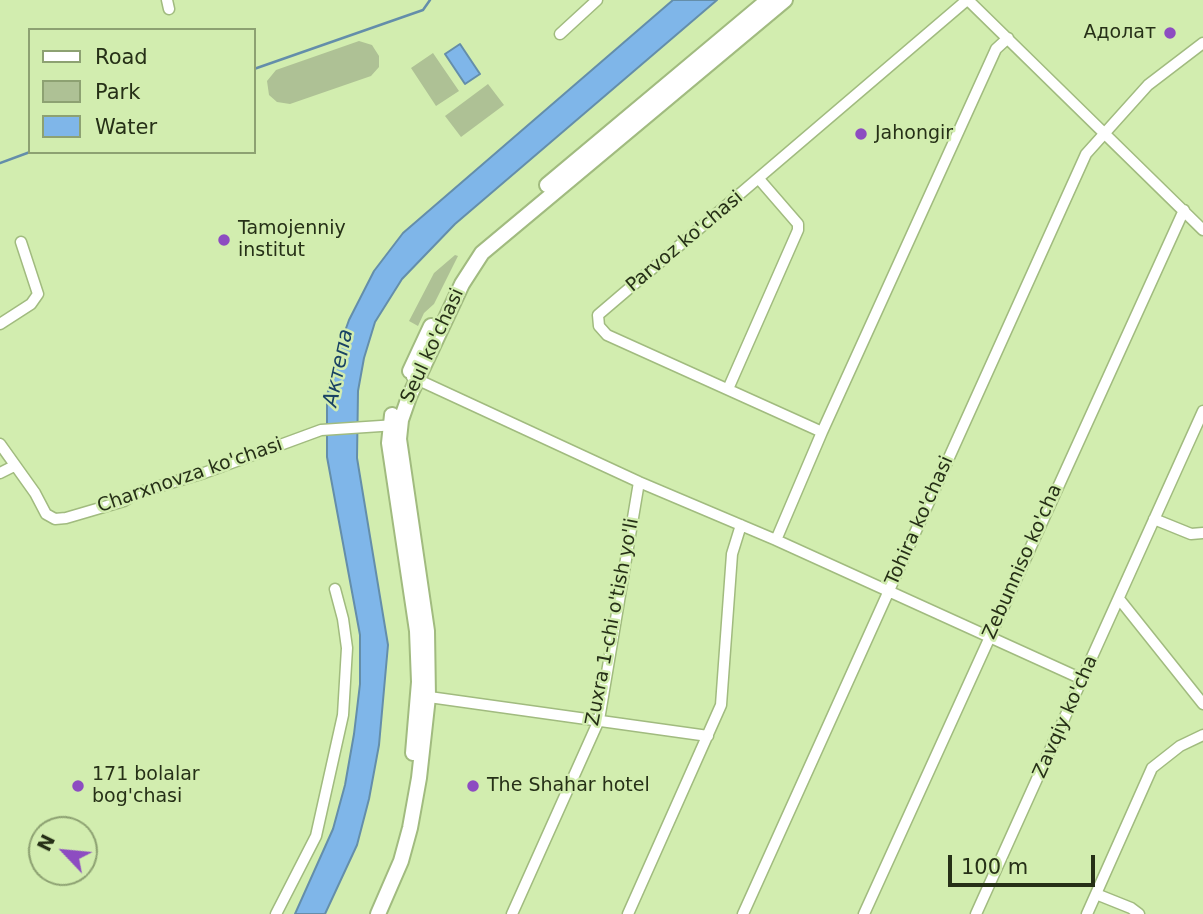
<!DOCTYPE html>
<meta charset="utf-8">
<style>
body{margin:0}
#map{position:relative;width:1203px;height:914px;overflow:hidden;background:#d2edaf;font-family:"DejaVu Sans",sans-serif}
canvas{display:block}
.legend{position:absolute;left:28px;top:28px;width:228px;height:126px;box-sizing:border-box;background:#d2edaf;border:2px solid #8da172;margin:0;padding:9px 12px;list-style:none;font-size:21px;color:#263017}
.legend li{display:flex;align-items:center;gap:14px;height:35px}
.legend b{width:35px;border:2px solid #8da172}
.north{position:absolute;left:28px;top:816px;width:70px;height:70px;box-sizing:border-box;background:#d2edaf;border:2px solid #8da172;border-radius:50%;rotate:296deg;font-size:19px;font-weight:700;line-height:28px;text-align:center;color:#263017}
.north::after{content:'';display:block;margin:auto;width:24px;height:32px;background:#8d4cc1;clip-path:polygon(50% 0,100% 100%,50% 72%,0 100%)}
.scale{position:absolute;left:948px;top:855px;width:147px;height:32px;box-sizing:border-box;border:4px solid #263017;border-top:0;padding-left:9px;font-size:21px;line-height:24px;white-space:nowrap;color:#263017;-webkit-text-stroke:5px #d2edaf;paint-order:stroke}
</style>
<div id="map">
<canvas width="1203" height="914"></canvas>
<ul class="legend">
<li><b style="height:9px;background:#fff"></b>Road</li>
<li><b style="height:19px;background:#aec195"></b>Park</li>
<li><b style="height:19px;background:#7fb6e9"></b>Water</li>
</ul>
<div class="north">N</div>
<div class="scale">100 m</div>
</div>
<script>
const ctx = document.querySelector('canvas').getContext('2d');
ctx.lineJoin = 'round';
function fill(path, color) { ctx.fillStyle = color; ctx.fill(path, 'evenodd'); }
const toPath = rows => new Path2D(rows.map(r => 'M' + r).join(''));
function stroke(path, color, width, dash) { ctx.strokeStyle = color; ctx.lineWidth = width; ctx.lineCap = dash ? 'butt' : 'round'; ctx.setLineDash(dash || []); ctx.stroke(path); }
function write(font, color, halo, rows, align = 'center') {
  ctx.font = font + ' "DejaVu Sans",sans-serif'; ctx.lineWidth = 5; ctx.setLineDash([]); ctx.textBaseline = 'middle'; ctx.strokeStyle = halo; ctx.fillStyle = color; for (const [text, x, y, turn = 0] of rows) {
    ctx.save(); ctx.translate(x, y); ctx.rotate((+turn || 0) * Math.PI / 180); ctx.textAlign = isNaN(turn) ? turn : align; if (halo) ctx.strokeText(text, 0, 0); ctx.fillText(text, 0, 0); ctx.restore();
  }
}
fill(toPath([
 [359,41,372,45,379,56,379,67,371,76,290,104,277,102,269,95,267,81,276,70],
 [433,53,459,91,436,106,411,68],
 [488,84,504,105,461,137,445,116],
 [455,255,458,256,434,304,424,313,418,326,409,321,434,273]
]), '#aec195');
const water = toPath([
 [673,0,717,0,455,224,402,279,375,322,364,358,358,391,357,458,388,645,379,745,369,799,357,845,325,914,295,914,333,829,345,785,354,734,360,684,360,635,327,457,327,396,335,359,349,320,374,271,403,233,673,0],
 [460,44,480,74,465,84,445,54,460,44]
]);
fill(water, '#7fb6e9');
stroke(water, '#648eaa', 2);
stroke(toPath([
 [254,69,423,10,430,0],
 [0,163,30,152]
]), '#648eaa', 2.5);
const street = toPath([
 [167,0,169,9],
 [968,0,1203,230],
 [560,34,597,0],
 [0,324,31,304,38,294,21,242],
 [412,377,639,482,776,540,1082,679],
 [728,389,798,230,798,224,759,179],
 [822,432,607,335,599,326,598,315,967,0],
 [0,444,35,493,46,514,55,519,66,518,124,501,137,493,204,473,321,430,396,425],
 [0,473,14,466],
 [1154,519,1191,534,1203,533],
 [776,540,822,432,996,49,1008,38],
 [1120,600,1203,704],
 [422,696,708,736],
 [1096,894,1131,908,1139,914],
 [276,914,316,836,343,715,347,648,343,619,335,589],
 [512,914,599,720,639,482],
 [628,914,721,705,732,554,741,525],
 [743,914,1086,154,1148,85,1203,43],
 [864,914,1184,210],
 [976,914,1203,411],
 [1087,914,1152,768,1180,746,1203,735]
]);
const secondary = toPath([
 [547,185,768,0],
 [410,371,431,326],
 [392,415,389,443,417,631,419,682,413,753],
 [378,914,401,861,410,828,419,778,428,697,427,631,399,439,401,420,409,397,462,284,482,253,785,0]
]);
stroke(street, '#a1bb7f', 13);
stroke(secondary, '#a1bb7f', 18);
stroke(street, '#fff', 10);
stroke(secondary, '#fff', 14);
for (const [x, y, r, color] of [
 [1170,33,7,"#8d4cc1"],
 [861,134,7,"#8d4cc1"],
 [224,240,7,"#8d4cc1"],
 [78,786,7,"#8d4cc1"],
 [473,786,7,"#8d4cc1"]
]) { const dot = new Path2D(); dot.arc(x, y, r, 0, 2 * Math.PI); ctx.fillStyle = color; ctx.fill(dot); stroke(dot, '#d2edaf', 2.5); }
write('19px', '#263017', '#d2edaf', [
 ["Адолат",1156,33,"right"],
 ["Jahongir",875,134],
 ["Tamojenniy",238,229],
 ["institut",238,251],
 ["171 bolalar",92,775],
 ["bog'chasi",92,797],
 ["The Shahar hotel",487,786]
], 'left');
write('19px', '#263017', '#d2edaf', [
 ["Parvoz ko'chasi",685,242,-40],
 ["Seul ko'chasi",433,346,-65],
 ["Charxnovza ko'chasi",190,476,-19],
 ["Tohira ko'chasi",920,521,-66],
 ["Zebunniso ko'cha",1023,562,-66],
 ["Zuxra 1-chi o'tish yo'li",613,622,-79],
 ["Zavqiy ko'cha",1066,717,-66]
]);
write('italic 21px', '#194264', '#d2edaf', [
 ["Актепа",339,368,-78]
]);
</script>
